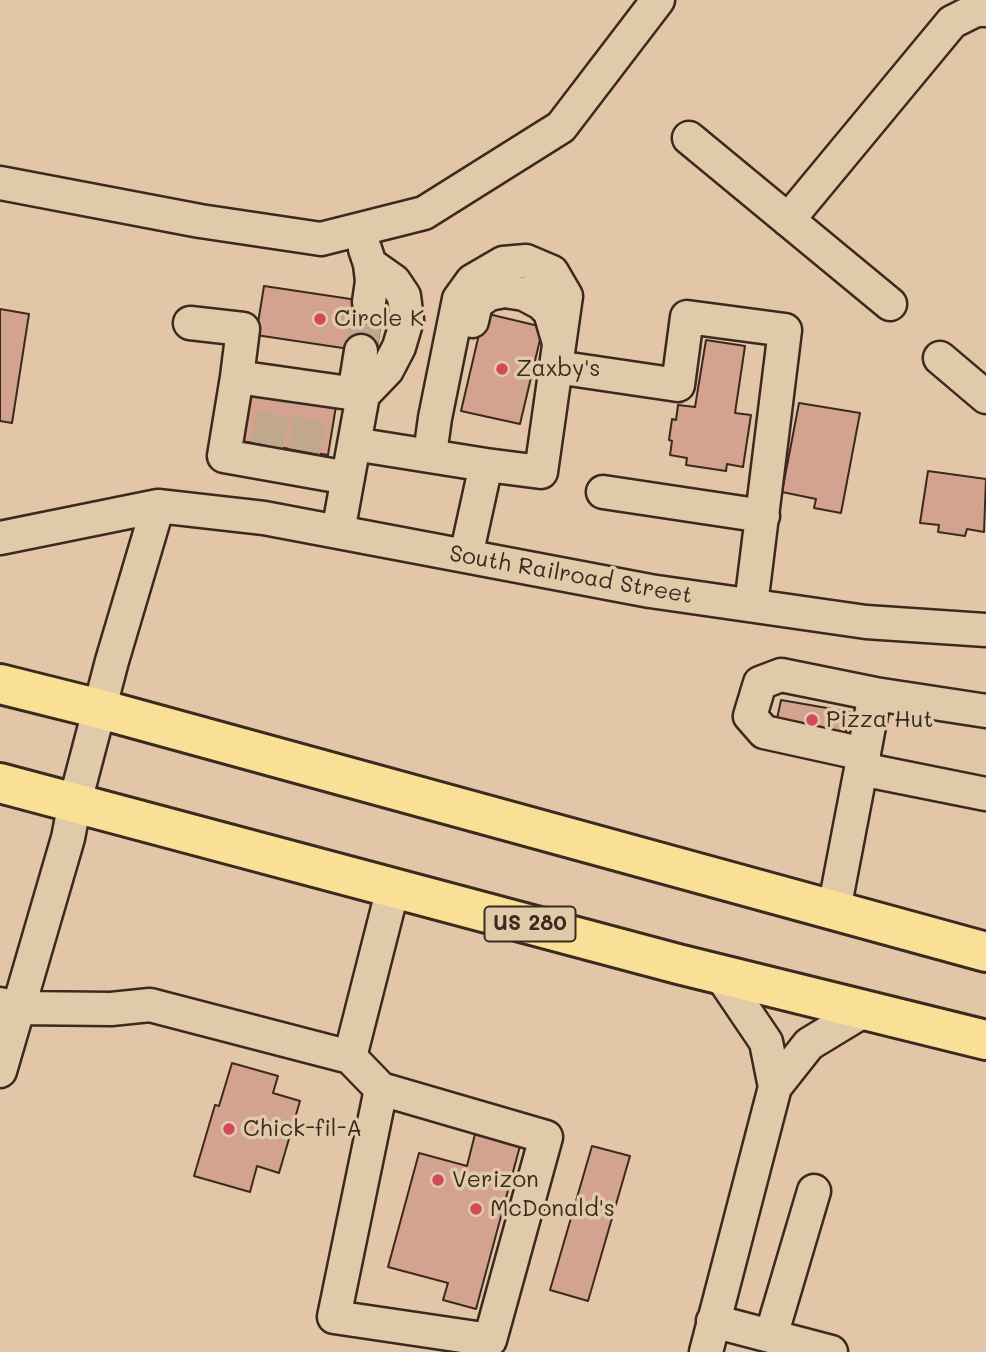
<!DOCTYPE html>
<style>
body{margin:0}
canvas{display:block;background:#e3c6a8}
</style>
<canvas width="986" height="1352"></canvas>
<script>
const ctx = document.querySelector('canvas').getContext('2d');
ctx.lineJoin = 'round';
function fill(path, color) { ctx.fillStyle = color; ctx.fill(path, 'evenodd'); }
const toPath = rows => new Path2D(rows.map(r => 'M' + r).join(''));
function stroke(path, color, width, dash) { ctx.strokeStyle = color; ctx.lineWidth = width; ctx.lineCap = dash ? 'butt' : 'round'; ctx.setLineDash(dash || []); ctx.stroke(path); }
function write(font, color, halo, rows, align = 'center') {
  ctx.font = font + ' Mali,sans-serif'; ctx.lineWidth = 7; ctx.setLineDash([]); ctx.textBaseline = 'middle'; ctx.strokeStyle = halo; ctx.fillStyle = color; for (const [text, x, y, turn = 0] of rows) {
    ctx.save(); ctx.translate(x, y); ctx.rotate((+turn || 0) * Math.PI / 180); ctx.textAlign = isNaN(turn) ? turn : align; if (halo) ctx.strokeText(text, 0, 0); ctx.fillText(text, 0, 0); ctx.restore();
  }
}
const building = toPath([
 [264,286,384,304,376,353,256,335,264,286],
 [0,309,29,314,12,423,0,421,0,309],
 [484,313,543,327,520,424,461,411,484,313],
 [706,340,745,346,735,413,751,415,743,467,727,464,726,471,686,465,687,458,670,455,672,441,669,440,672,419,676,420,678,405,695,407,706,340],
 [250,392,336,406,328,455,241,441,250,392],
 [799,403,860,413,841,513,814,508,816,499,782,492,799,403],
 [928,471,986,479,984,532,967,529,965,536,938,532,939,525,920,523,928,471],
 [781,700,850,712,844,740,775,728,781,700],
 [232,1063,278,1076,273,1093,300,1101,279,1173,257,1166,250,1192,194,1176,215,1105,219,1106,232,1063],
 [475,1134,520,1146,476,1309,443,1300,448,1283,388,1267,419,1153,467,1166,475,1134],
 [592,1146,630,1156,588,1301,550,1290,592,1146]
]);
fill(building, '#d4a390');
stroke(building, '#3b2a1e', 2);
stroke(toPath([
 [361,351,369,302],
 [267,445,277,396],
 [304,451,313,403]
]), '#c1a78c', 32, [32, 16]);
const minor = toPath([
 [689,138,890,304],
 [0,183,200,221,321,239,424,213,561,127,658,0],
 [788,220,952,22,976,10,986,10],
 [365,249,370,264,372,281,369,302],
 [472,321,476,303,489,294,504,291,524,294,541,303,550,312,559,343],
 [190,323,243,329,237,377],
 [940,358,986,397],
 [556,367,678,385,687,317,785,330,751,605],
 [354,394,361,351],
 [363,395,387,370,399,347,407,320,404,296,394,281,370,264],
 [354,444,486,465],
 [430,454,435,418,459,299,472,281,503,263,526,261,552,272,566,296,541,472,486,465,466,556],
 [603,492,763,516],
 [338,532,363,395,237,377,224,456,348,478],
 [0,538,158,506,264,518,650,591,866,622,986,630],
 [864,754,764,732,750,716,760,683,781,675,875,694],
 [861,769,875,694,986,711],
 [834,910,861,769,986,794],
 [720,974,766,1042,775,1087],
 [0,1004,18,1008,111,1009,150,1005,350,1057,381,1089,546,1137,490,1340,334,1317,381,1089],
 [350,1057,393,888],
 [0,1071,68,838,75,802,112,661,158,506],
 [713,1321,831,1352],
 [771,1336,814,1191],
 [706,1352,775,1087,809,1044,865,1010]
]);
const highway = toPath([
 [0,684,100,709,986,952],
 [0,783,678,964,986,1040]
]);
stroke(minor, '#3b2a1e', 37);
stroke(highway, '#3b2a1e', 44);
stroke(minor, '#e1caaa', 32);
stroke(highway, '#fadf96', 38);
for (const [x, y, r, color] of [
 [320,319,7,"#d1495b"],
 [502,369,7,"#d1495b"],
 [812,720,7,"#d1495b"],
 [229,1129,7,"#d1495b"],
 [438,1180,7,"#d1495b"],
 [476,1209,7,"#d1495b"]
]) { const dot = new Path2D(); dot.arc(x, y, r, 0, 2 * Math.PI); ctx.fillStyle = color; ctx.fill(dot); stroke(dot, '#e1caaa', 2.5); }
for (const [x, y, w] of [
 [530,924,91]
]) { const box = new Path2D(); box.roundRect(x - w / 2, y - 17.5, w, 35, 5); ctx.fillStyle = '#e1caaa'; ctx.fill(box); stroke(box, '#3b2a1e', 2); }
write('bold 21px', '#3b2a1e', null, [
 ["US 280",530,924]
]);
write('23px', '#3b2a1e', '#e1caaa', [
 ["Circle K",334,319],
 ["Zaxby's",516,369],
 ["Pizza Hut",826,720],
 ["Chick-fil-A",243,1129],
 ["Verizon",452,1180],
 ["McDonald's",490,1209]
], 'left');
write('23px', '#3b2a1e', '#e1caaa', [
 ["South Railroad Street",571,575,10]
]);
</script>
